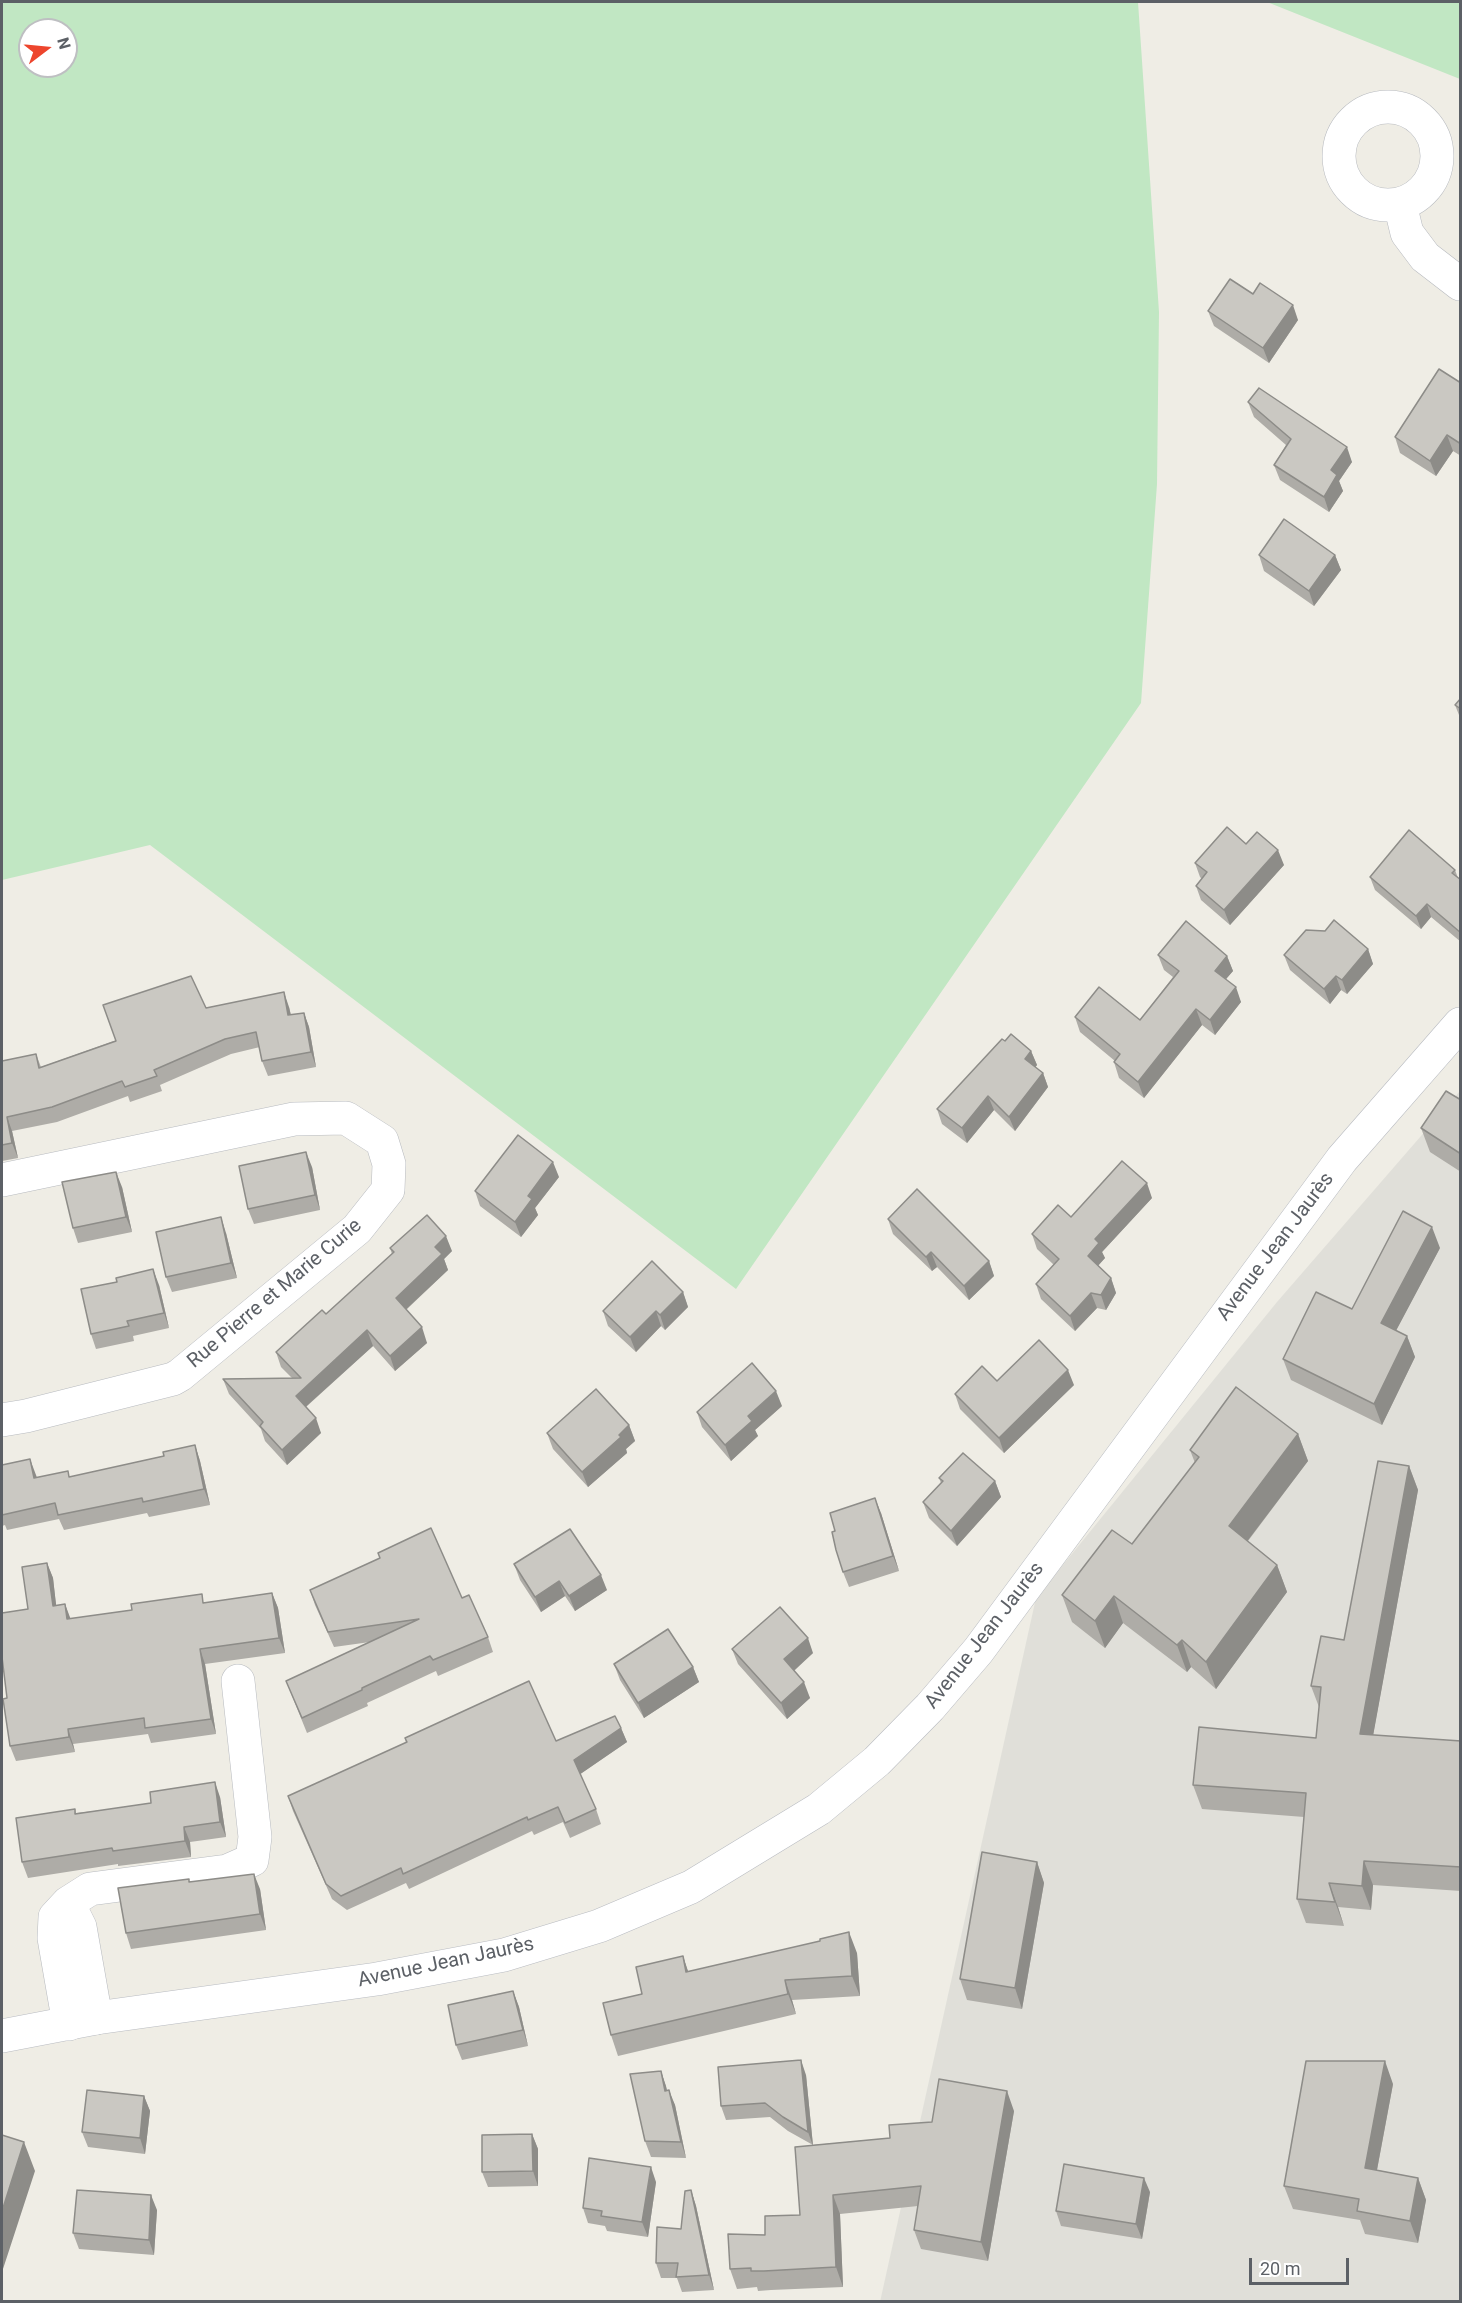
<!DOCTYPE html>
<meta charset="utf-8">
<style>
body{margin:0}
#map{position:relative;width:1462px;height:2303px;overflow:hidden;background:#efede5;font-family:Roboto,sans-serif}
canvas{display:block}
.frame{position:absolute;inset:0;border:3px solid #5c6066;pointer-events:none}
.north{position:absolute;left:18px;top:18px;width:60px;height:60px;box-sizing:border-box;background:#fff;border:2px solid #bebfc2;border-radius:50%;rotate:74deg;font-size:16px;font-weight:700;line-height:24px;text-align:center;color:#5c6066}
.north::after{content:'';display:block;margin:auto;width:21px;height:27px;background:#ed452d;clip-path:polygon(50% 0,100% 100%,50% 72%,0 100%)}
.scale{position:absolute;left:1249px;top:2258px;width:100px;height:27px;box-sizing:border-box;border:3px solid #5c6066;border-top:0;padding-left:8px;font-size:18px;line-height:21px;white-space:nowrap;color:#5c6066;-webkit-text-stroke:4px #fff;paint-order:stroke}
</style>
<div id="map">
<canvas width="1462" height="2303"></canvas>
<div class="frame"></div>
<div class="north">N</div>
<div class="scale">20 m</div>
</div>
<script>
const ctx = document.querySelector('canvas').getContext('2d');
ctx.lineJoin = 'round';
function fill(path, color) { ctx.fillStyle = color; ctx.fill(path, 'evenodd'); }
const toPath = rows => new Path2D(rows.map(r => 'M' + r).join(''));
function stroke(path, color, width, dash) { ctx.strokeStyle = color; ctx.lineWidth = width; ctx.lineCap = dash ? 'butt' : 'round'; ctx.setLineDash(dash || []); ctx.stroke(path); }
function write(font, color, halo, rows, align = 'center') {
  ctx.font = font + ' Roboto,sans-serif'; ctx.lineWidth = 5; ctx.setLineDash([]); ctx.textBaseline = 'middle'; ctx.strokeStyle = halo; ctx.fillStyle = color; for (const [text, x, y, turn = 0] of rows) {
    ctx.save(); ctx.translate(x, y); ctx.rotate((+turn || 0) * Math.PI / 180); ctx.textAlign = isNaN(turn) ? turn : align; if (halo) ctx.strokeText(text, 0, 0); ctx.fillText(text, 0, 0); ctx.restore();
  }
}
fill(toPath([
 [1460,1091,1460,2301,880,2302,1036,1598,1277,1302]
]), '#e0dfd9');
fill(toPath([
 [2,2,1138,2,1159,312,1157,484,1141,703,736,1289,150,845,2,880],
 [30,30,66,30,66,66,30,66],
 [1267,2,1460,2,1460,79]
]), '#c1e7c3');
const minor = toPath([
 '1339 156a49 49 0 1 1 98 0a49 49 0 1 1-98 0Z',
 [1400,204,1407,233,1425,257,1460,284],
 [2,1180,294,1119,346,1118,382,1141,389,1164,388,1190,357,1229,180,1375,173,1379,26,1416,2,1420],
 [68,1903,80,1927,96,2018],
 [69,2024,54,1938,55,1917,68,1903,90,1889,227,1871,252,1860,255,1837,238,1681]
]);
const secondary = toPath([
 [2,2036,96,2018,377,1979,504,1955,599,1926,691,1887,819,1809,877,1761,930,1707,978,1651,1342,1159,1460,1024]
]);
stroke(minor, '#b7babf', 34);
stroke(secondary, '#b8bbc1', 34);
stroke(minor, '#fff', 33);
stroke(secondary, '#fff', 33);
fill(toPath([
 [1253,294,1298,320,1269,363,1214,326,1208,311],
 [1461,383,1461,456,1453,451,1436,476,1400,453,1395,437],
 [1248,402,1352,462,1339,481,1343,491,1329,512,1280,480,1274,465,1286,445,1254,417],
 [1259,555,1335,555,1341,570,1314,606,1264,571],
 [1461,698,1461,720,1455,705],
 [1246,844,1284,865,1230,925,1201,900,1196,886,1202,879,1200,877,1195,863],
 [1455,870,1458,878,1461,880,1461,942,1431,917,1421,929,1375,890,1370,877],
 [1368,949,1373,964,1347,994,1341,990,1330,1004,1290,970,1284,955],
 [1158,955,1227,956,1233,971,1226,979,1241,1002,1215,1035,1202,1025,1144,1098,1119,1078,1114,1062,1115,1061,1080,1032,1075,1017,1140,1020,1173,977,1164,970],
 [289,1007,291,1015,304,1013,309,1027,316,1067,268,1076,262,1061,260,1047,231,1054,160,1085,162,1091,130,1102,128,1096,57,1122,12,1131,18,1158,2,1161,2,1061,36,1054,41,1067,206,1008],
 [1005,1041,1031,1051,1037,1065,1035,1067,1043,1073,1048,1087,1015,1131,994,1110,967,1143,942,1124,937,1109],
 [1461,1100,1461,1172,1430,1152,1421,1128],
 [312,1167,320,1210,254,1224,248,1209],
 [559,1177,535,1208,538,1215,521,1237,480,1206,475,1191],
 [122,1187,132,1232,78,1243,73,1228],
 [1152,1198,1102,1252,1105,1258,1098,1266,1111,1278,1116,1293,1106,1310,1097,1308,1075,1331,1041,1299,1036,1284,1054,1265,1037,1249,1032,1234,1071,1217],
 [888,1219,989,1261,994,1276,969,1300,937,1267,932,1271,893,1234],
 [226,1233,237,1278,172,1292,166,1277],
 [390,1248,452,1251,444,1259,448,1270,406,1310,427,1343,395,1371,373,1346,306,1407,321,1433,287,1465,265,1441,261,1429,229,1394,223,1379,292,1378,281,1367,276,1352,326,1314,392,1254],
 [1440,1248,1396,1330,1407,1336,1415,1357,1382,1425,1291,1380,1283,1359,1352,1309],
 [159,1285,169,1328,133,1336,134,1341,96,1349,91,1334],
 [683,1292,688,1307,665,1330,661,1326,636,1352,608,1326,603,1311],
 [997,1381,1074,1385,1004,1453,960,1409,955,1394],
 [782,1406,755,1430,758,1436,731,1461,702,1427,697,1412],
 [629,1425,635,1441,626,1449,627,1453,588,1487,553,1449,547,1433],
 [1298,1434,1308,1461,1248,1541,1277,1565,1287,1592,1216,1689,1191,1667,1187,1672,1123,1623,1105,1648,1072,1622,1062,1595,1132,1544,1195,1463,1190,1450],
 [195,1445,200,1461,210,1505,149,1517,147,1513,64,1530,59,1519,7,1530,5,1525,2,1526,2,1465,36,1475,37,1478,70,1477,164,1456],
 [1409,1466,1418,1490,1373,1735,1461,1741,1461,1891,1373,1885,1371,1910,1338,1907,1344,1926,1306,1923,1297,1899,1304,1817,1202,1809,1193,1785,1316,1738,1319,1707,1311,1686,1344,1640],
 [939,1478,995,1481,1001,1497,957,1546,929,1518,923,1502,941,1483],
 [881,1513,899,1571,849,1587,843,1572,835,1531],
 [47,1563,53,1578,56,1606,65,1604,70,1619,205,1603,272,1593,278,1608,285,1653,205,1664,216,1734,151,1743,148,1734,73,1744,75,1752,16,1761,10,1746,7,1698,28,1609],
 [514,1564,607,1590,575,1611,565,1596,541,1612,520,1580],
 [310,1590,462,1598,488,1637,493,1652,438,1676,436,1671,367,1703,368,1706,307,1733,286,1681,370,1642,334,1647,315,1605],
 [732,1649,813,1653,794,1671,810,1698,787,1719,738,1664],
 [614,1664,693,1667,699,1682,644,1718,620,1680],
 [621,1728,627,1742,580,1774,596,1809,601,1824,570,1838,563,1822,534,1835,532,1831,409,1889,406,1883,347,1910,332,1899,293,1811,288,1796,406,1743,405,1738,556,1741],
 [220,1797,226,1837,190,1842,191,1857,118,1866,118,1864,28,1878,22,1862,75,1809,76,1813],
 [1037,1862,1044,1883,1022,2009,967,2000,960,1979],
 [260,1889,266,1930,131,1949,126,1933],
 [857,1953,860,1996,792,2000,796,2014,618,2056,611,2035,642,1994,683,1956,688,1972],
 [513,1991,519,2007,528,2046,462,2060,456,2045],
 [661,2071,667,2090,675,2105,686,2158,651,2157,645,2141],
 [806,2075,813,2145,890,2138,932,2122,1014,2111,988,2261,921,2249,914,2230,918,2206,840,2214,843,2287,771,2290,758,2291,757,2287,737,2289,730,2269,765,2235,800,2215,813,2145,788,2131,770,2117,726,2120,721,2106],
 [1393,2084,1377,2170,1418,2178,1426,2200,1418,2243,1365,2234,1360,2220,1293,2209,1284,2186],
 [144,2096,150,2111,145,2154,88,2147,82,2132],
 [532,2134,538,2149,538,2186,488,2187,482,2172],
 [656,2182,648,2237,607,2231,605,2226,588,2223,583,2208],
 [691,2190,696,2206,714,2290,682,2292,677,2278,661,2278,656,2263,681,2229],
 [1150,2192,1142,2239,1061,2226,1056,2211],
 [157,2210,154,2255,79,2249,73,2233]
]), '#aeaca7');
fill(toPath([
 [1293,305,1298,320,1269,363,1263,348],
 [1447,435,1453,451,1436,476,1430,461],
 [1347,447,1352,462,1339,481,1343,491,1329,512,1324,497,1331,470],
 [1335,555,1341,570,1314,606,1309,591],
 [1278,850,1284,865,1230,925,1224,910],
 [1427,904,1431,917,1421,929,1416,916],
 [1368,949,1373,964,1347,994,1342,980],
 [1227,956,1233,971,1220,986,1215,971],
 [1336,976,1341,990,1330,1004,1324,989],
 [1236,987,1241,1002,1215,1035,1210,1020],
 [284,992,289,1007,294,1030,288,1015],
 [1196,1009,1202,1025,1144,1098,1138,1082],
 [304,1013,309,1027,316,1067,311,1052],
 [1031,1051,1037,1065,1031,1073,1025,1059],
 [1043,1073,1048,1087,1015,1131,1009,1117],
 [988,1096,994,1110,967,1143,962,1128],
 [7,1117,12,1131,18,1158,12,1143],
 [306,1152,312,1167,320,1210,315,1195],
 [553,1162,559,1177,535,1208,538,1215,521,1237,515,1222,528,1196],
 [116,1172,122,1187,132,1232,126,1217],
 [1147,1183,1152,1198,1102,1252,1105,1258,1093,1271,1088,1256,1095,1239],
 [221,1217,226,1233,237,1278,231,1263],
 [1432,1227,1440,1248,1389,1344,1381,1323],
 [446,1236,452,1251,444,1259,448,1270,401,1314,396,1298,435,1247],
 [931,1252,937,1267,932,1271,926,1257],
 [989,1261,994,1276,969,1300,964,1286],
 [153,1269,159,1285,169,1328,164,1313],
 [1111,1278,1116,1293,1106,1310,1101,1295],
 [683,1292,688,1307,665,1330,660,1315],
 [1091,1293,1097,1308,1075,1331,1070,1316],
 [656,1311,661,1326,636,1352,630,1337],
 [422,1327,427,1343,395,1371,390,1356],
 [367,1330,373,1346,301,1411,296,1396],
 [1407,1336,1415,1357,1382,1425,1374,1404],
 [1068,1370,1074,1385,1004,1453,999,1438],
 [776,1391,782,1406,755,1430,758,1436,731,1461,725,1445,748,1416],
 [316,1418,321,1433,287,1465,282,1450],
 [629,1425,635,1441,626,1449,627,1453,588,1487,582,1472],
 [1298,1434,1308,1461,1239,1552,1229,1526],
 [195,1445,200,1461,210,1505,204,1489],
 [30,1459,36,1475,40,1494,34,1478],
 [1409,1466,1418,1490,1369,1758,1360,1734],
 [995,1481,1001,1497,957,1546,951,1531],
 [875,1498,881,1513,899,1571,893,1556],
 [47,1563,53,1578,58,1621,53,1606],
 [1277,1565,1287,1592,1216,1689,1206,1662],
 [601,1575,607,1590,575,1611,569,1596],
 [559,1581,565,1596,541,1612,535,1597],
 [272,1593,278,1608,285,1653,279,1638],
 [1114,1596,1123,1623,1105,1648,1095,1621],
 [65,1604,71,1620,67,1619],
 [808,1638,813,1653,789,1675,784,1659],
 [1182,1640,1191,1667,1187,1672,1177,1645],
 [200,1649,205,1664,216,1734,211,1719],
 [693,1667,699,1682,644,1718,638,1703],
 [804,1682,810,1698,787,1719,781,1703],
 [621,1728,627,1742,579,1775,574,1760],
 [68,1729,73,1744,75,1752,69,1737],
 [215,1782,220,1797,226,1837,220,1822],
 [184,1827,190,1842,191,1857,185,1841],
 [1364,1861,1373,1885,1371,1910,1362,1886],
 [1037,1862,1044,1883,1022,2009,1015,1988],
 [254,1874,260,1889,266,1930,260,1914],
 [1329,1883,1338,1907,1344,1926,1335,1902],
 [849,1932,857,1953,860,1996,852,1976],
 [683,1956,690,1977,686,1972],
 [785,1980,792,2000,796,2014,788,1994],
 [513,1991,519,2007,528,2046,523,2030],
 [801,2060,806,2075,813,2146,808,2132],
 [1385,2061,1393,2084,1373,2191,1365,2168],
 [661,2071,666,2086,670,2106,665,2091],
 [669,2090,675,2105,686,2158,681,2142],
 [1007,2091,1014,2111,988,2261,981,2242],
 [144,2096,150,2111,145,2154,140,2138],
 [532,2134,538,2149,538,2186,533,2171],
 [24,2142,35,2171,2,2272,2,2211],
 [651,2167,656,2182,648,2237,642,2222],
 [1144,2178,1150,2192,1142,2239,1136,2224],
 [1418,2178,1426,2200,1418,2243,1410,2221],
 [691,2190,696,2206,714,2290,709,2275],
 [151,2195,157,2210,154,2255,149,2240],
 [833,2195,840,2214,843,2287,836,2267]
]), '#8d8c88');
const building = toPath([
 [1230,279,1253,294,1260,283,1293,305,1263,348,1208,311,1230,279],
 [1439,369,1461,383,1461,444,1447,435,1430,461,1395,437,1439,369],
 [1259,388,1347,447,1331,470,1337,475,1324,497,1274,465,1291,439,1248,402,1259,388],
 [1284,519,1335,555,1309,591,1259,555,1284,519],
 [1461,698,1461,709,1455,705,1461,698],
 [1227,827,1246,844,1257,832,1278,850,1224,910,1196,886,1207,872,1195,863,1227,827],
 [1409,830,1455,870,1452,873,1461,880,1461,933,1427,904,1416,916,1370,877,1409,830],
 [1334,920,1368,949,1342,980,1336,976,1324,989,1284,955,1306,930,1325,931,1334,920],
 [1186,921,1227,956,1215,971,1236,987,1210,1020,1196,1009,1138,1082,1114,1062,1120,1054,1075,1017,1099,987,1140,1020,1179,971,1158,955,1186,921],
 [191,976,206,1008,284,992,288,1015,304,1013,311,1052,262,1061,256,1032,225,1039,154,1070,157,1076,125,1087,122,1081,52,1107,7,1117,12,1143,2,1145,2,1061,36,1054,39,1068,116,1041,103,1005,191,976],
 [1011,1034,1031,1051,1025,1059,1043,1073,1009,1117,988,1096,962,1128,937,1109,1002,1039,1005,1041,1011,1034],
 [1446,1091,1461,1100,1461,1154,1421,1128,1446,1091],
 [518,1135,553,1162,528,1196,532,1199,515,1222,475,1191,518,1135],
 [306,1152,315,1195,248,1209,239,1166,306,1152],
 [1122,1161,1147,1183,1095,1239,1099,1243,1088,1256,1111,1278,1101,1295,1091,1293,1070,1316,1036,1284,1059,1259,1032,1234,1058,1205,1071,1217,1122,1161],
 [116,1172,126,1217,73,1228,62,1182,116,1172],
 [917,1189,989,1261,964,1286,931,1252,926,1257,888,1219,917,1189],
 [1403,1211,1432,1227,1381,1323,1407,1336,1374,1404,1283,1359,1316,1292,1352,1309,1403,1211],
 [427,1215,446,1236,435,1247,442,1254,396,1298,422,1327,390,1356,367,1330,296,1396,316,1418,282,1450,260,1426,263,1422,223,1379,301,1378,276,1352,322,1310,326,1314,394,1252,390,1248,427,1215],
 [221,1217,231,1263,166,1277,156,1232,221,1217],
 [652,1261,683,1292,660,1315,656,1311,630,1337,603,1311,652,1261],
 [153,1269,164,1313,127,1321,129,1326,91,1334,81,1289,117,1282,116,1278,153,1269],
 [1039,1340,1068,1370,999,1438,955,1394,982,1366,997,1381,1039,1340],
 [752,1363,776,1391,748,1416,752,1421,725,1445,697,1412,752,1363],
 [1236,1387,1298,1434,1229,1526,1277,1565,1206,1662,1182,1640,1177,1645,1114,1596,1095,1621,1062,1595,1112,1530,1132,1544,1199,1457,1190,1450,1236,1387],
 [596,1389,629,1425,619,1435,621,1437,582,1472,547,1433,596,1389],
 [195,1445,204,1489,143,1502,142,1498,58,1515,55,1503,2,1515,2,1465,30,1459,34,1478,68,1471,69,1477,164,1456,163,1452,195,1445],
 [963,1453,995,1481,951,1531,923,1502,943,1481,939,1478,963,1453],
 [1378,1461,1409,1466,1360,1734,1461,1741,1461,1867,1364,1861,1362,1886,1329,1883,1335,1902,1297,1899,1306,1793,1193,1785,1199,1727,1316,1738,1321,1687,1311,1686,1321,1636,1344,1640,1378,1461],
 [875,1498,893,1556,843,1572,836,1550,832,1532,835,1531,830,1513,875,1498],
 [431,1528,462,1598,469,1595,488,1637,433,1660,430,1656,362,1688,362,1690,302,1718,286,1681,419,1619,328,1632,310,1590,380,1558,378,1553,431,1528],
 [570,1529,601,1575,569,1596,559,1581,535,1597,514,1564,570,1529],
 [47,1563,53,1606,65,1604,67,1619,132,1610,131,1604,202,1594,203,1603,272,1593,279,1638,200,1649,211,1719,145,1728,144,1718,68,1729,69,1737,10,1746,3,1699,7,1698,2,1657,2,1613,28,1609,22,1567,47,1563],
 [780,1607,808,1638,784,1659,804,1682,781,1703,732,1649,780,1607],
 [668,1629,693,1667,638,1703,614,1664,668,1629],
 [529,1681,556,1741,615,1716,621,1728,574,1760,596,1809,565,1823,558,1807,528,1820,527,1817,403,1874,401,1868,341,1896,326,1884,288,1796,407,1742,405,1738,529,1681],
 [215,1782,220,1822,184,1827,185,1841,113,1851,112,1848,22,1862,16,1818,75,1809,75,1814,151,1803,150,1792,215,1782],
 [982,1852,1037,1862,1015,1988,960,1979,982,1852],
 [254,1874,260,1914,126,1933,118,1888,189,1879,189,1882,254,1874],
 [849,1932,852,1976,785,1980,788,1994,611,2035,603,2003,642,1994,636,1967,683,1956,686,1972,820,1941,820,1939,849,1932],
 [513,1991,523,2030,456,2045,448,2005,513,1991],
 [801,2060,808,2132,783,2117,765,2103,721,2106,718,2067,801,2060],
 [1306,2061,1385,2061,1365,2168,1418,2178,1410,2221,1357,2211,1359,2199,1284,2186,1306,2061],
 [661,2071,665,2091,669,2090,681,2142,645,2141,630,2074,661,2071],
 [939,2079,1007,2091,981,2242,914,2230,921,2186,833,2195,836,2267,764,2271,751,2271,751,2268,730,2269,728,2234,765,2235,765,2216,800,2215,795,2147,890,2138,889,2125,932,2122,939,2079],
 [87,2090,144,2096,140,2138,82,2132,87,2090],
 [532,2134,533,2171,482,2172,482,2135,532,2134],
 [2,2135,24,2142,2,2211,2,2135],
 [589,2158,651,2167,642,2222,601,2216,602,2211,583,2208,589,2158],
 [1064,2164,1144,2178,1136,2224,1056,2211,1064,2164],
 [77,2190,151,2195,149,2240,73,2233,77,2190],
 [691,2190,709,2275,676,2277,678,2263,656,2263,657,2227,681,2229,685,2191,691,2190]
]);
fill(building, '#cac8c2');
stroke(building, '#8d8c88', 1.5);
write('20px', '#5c6066', '#fff', [
 ["Avenue Jean Jaurès",1276,1247,-53],
 ["Rue Pierre et Marie Curie",275,1294,-40],
 ["Avenue Jean Jaurès",985,1636,-52],
 ["Avenue Jean Jaurès",446,1963,-12]
]);
</script>
